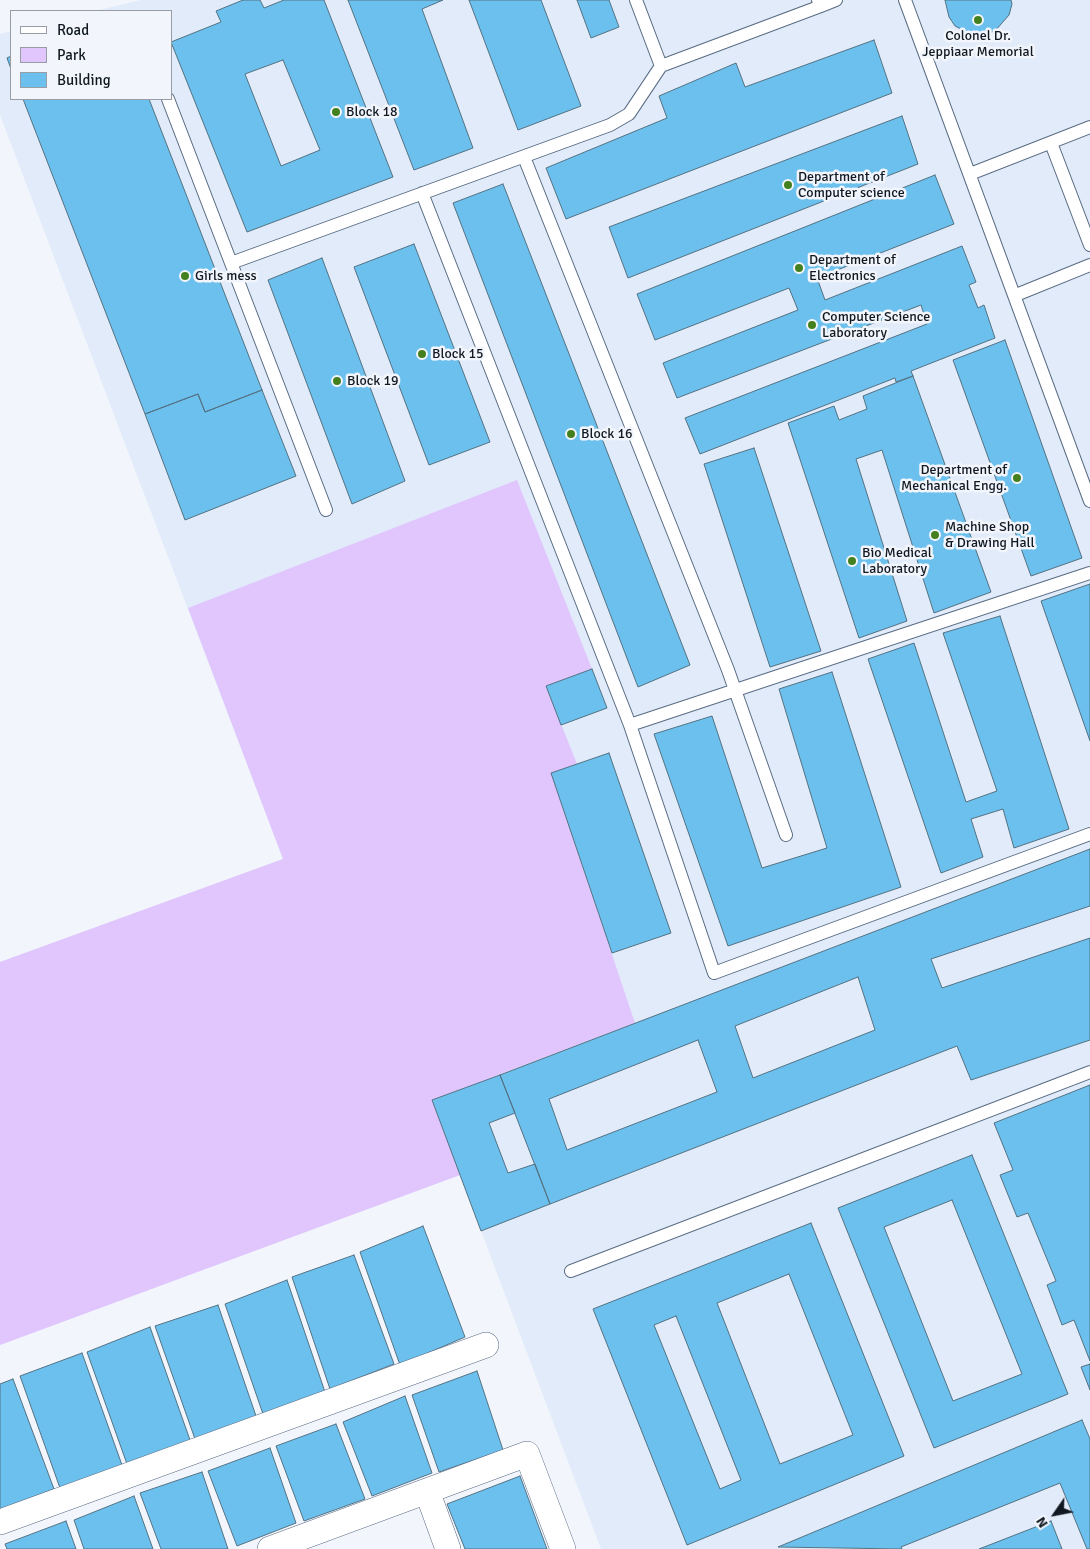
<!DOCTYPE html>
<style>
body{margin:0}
#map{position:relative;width:1090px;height:1549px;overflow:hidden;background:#f2f6fc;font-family:Signika,sans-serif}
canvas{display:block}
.legend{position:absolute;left:10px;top:10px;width:162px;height:90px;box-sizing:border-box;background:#f2f6fc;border:1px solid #989da5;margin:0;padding:6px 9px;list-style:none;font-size:15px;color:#111822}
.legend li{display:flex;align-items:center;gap:10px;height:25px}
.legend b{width:25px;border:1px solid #989da5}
.north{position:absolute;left:1030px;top:1489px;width:50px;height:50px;-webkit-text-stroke:4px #f2f6fc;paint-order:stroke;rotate:237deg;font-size:14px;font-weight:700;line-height:20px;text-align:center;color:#111822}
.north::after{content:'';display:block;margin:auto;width:18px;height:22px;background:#111822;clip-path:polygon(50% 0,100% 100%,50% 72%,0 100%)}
</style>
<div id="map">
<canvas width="1090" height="1549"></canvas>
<ul class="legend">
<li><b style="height:6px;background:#fff"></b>Road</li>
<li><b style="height:14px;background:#e1c6fe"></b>Park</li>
<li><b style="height:14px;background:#6cc0ed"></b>Building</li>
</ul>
<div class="north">N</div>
</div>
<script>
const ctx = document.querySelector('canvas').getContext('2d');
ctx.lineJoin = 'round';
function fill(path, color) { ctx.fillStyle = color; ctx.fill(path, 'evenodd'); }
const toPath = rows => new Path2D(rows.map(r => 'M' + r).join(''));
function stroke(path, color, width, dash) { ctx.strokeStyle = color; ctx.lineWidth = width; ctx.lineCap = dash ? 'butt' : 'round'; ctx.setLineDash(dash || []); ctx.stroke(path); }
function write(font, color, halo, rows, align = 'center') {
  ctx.font = font + ' Signika,sans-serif'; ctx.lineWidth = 5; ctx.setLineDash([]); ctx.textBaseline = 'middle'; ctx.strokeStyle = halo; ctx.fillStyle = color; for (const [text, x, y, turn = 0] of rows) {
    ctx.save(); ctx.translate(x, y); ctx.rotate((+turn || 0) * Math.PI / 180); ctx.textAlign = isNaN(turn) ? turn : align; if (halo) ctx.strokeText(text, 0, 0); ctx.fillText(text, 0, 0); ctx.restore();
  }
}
fill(toPath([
 [141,0,1090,0,1090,1549,601,1549,460,1175,0,1345,0,962,283,859,0,115,0,34,11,31,11,99,171,99,171,11,95,11]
]), '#e1ebf9');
fill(toPath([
 [517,480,592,669,546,686,577,764,551,773,635,1023,432,1100,460,1175,0,1345,0,962,283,859,188,608]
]), '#e1c6fe');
const building = toPath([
 [243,0,260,0,264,8,284,0,324,0,393,177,247,232,171,42,221,22,216,11,243,0],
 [283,60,320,150,281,166,245,74,283,60],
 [348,0,443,0,422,9,473,148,414,170,348,0],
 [469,0,541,0,581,106,518,130,469,0],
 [577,0,609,0,619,27,591,38,577,0],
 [945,0,1011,0,1012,4,1009,15,995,31,985,34,973,35,955,26,949,17,945,0],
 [874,40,892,93,566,219,546,168,667,118,659,96,736,63,745,87,874,40],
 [11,56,11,69,7,58,11,56],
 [23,99,149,99,262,390,205,412,198,394,145,414,23,99],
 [902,116,918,164,628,278,609,227,902,116],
 [935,175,954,224,817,278,825,300,962,246,976,282,969,285,978,308,984,305,995,338,911,371,913,376,896,382,895,378,700,454,685,418,927,324,921,305,677,398,663,363,798,310,789,288,655,340,637,294,935,175],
 [503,184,690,665,638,687,453,203,503,184],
 [414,244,490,442,429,465,354,267,414,244],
 [322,258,405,481,352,504,268,280,322,258],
 [1005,340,1082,558,1031,576,953,360,1005,340],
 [913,376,991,592,934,613,882,450,856,459,907,621,859,638,788,423,834,406,839,420,867,409,863,396,913,376],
 [262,390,296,476,185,520,145,414,198,394,205,412,262,390],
 [754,448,821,651,770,667,704,464,754,448],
 [1090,584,1090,741,1041,601,1090,584],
 [1000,616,1069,829,1014,848,1003,809,971,819,983,857,941,873,868,659,914,643,966,802,997,791,943,633,1000,616],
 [592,669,607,708,561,725,546,686,592,669],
 [832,672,901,887,728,946,654,734,712,716,762,868,827,848,779,689,832,672],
 [609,753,671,933,612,953,551,773,609,753],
 [1090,849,1090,906,931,959,942,988,1090,938,1090,1040,971,1080,957,1046,550,1204,500,1075,1090,849],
 [858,977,875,1030,753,1078,735,1026,858,977],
 [698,1040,717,1092,567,1150,549,1099,698,1040],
 [500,1075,515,1113,489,1123,508,1173,535,1164,550,1204,481,1231,432,1100,500,1075],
 [1090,1085,1090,1361,1074,1320,1062,1325,1047,1285,1056,1281,1028,1213,1017,1217,1000,1175,1013,1170,994,1123,1090,1085],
 [972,1155,1068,1394,934,1448,838,1208,972,1155],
 [952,1200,1022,1374,953,1401,884,1227,952,1200],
 [811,1223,904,1456,687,1545,593,1309,811,1223],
 [789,1274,853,1435,780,1464,717,1303,789,1274],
 [676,1316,741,1480,720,1489,654,1325,676,1316],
 [423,1226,465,1337,400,1365,360,1252,423,1226],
 [354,1255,394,1364,330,1389,292,1277,354,1255],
 [287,1280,325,1392,263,1414,225,1304,287,1280],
 [218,1305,256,1416,195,1439,155,1326,218,1305],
 [150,1327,190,1440,127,1464,87,1352,150,1327],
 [82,1353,122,1465,60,1488,20,1376,82,1353],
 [1090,1364,1090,1390,1081,1367,1090,1364],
 [477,1371,503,1450,439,1472,412,1395,477,1371],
 [13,1379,54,1489,0,1509,0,1384,13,1379],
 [405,1396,432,1473,372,1496,343,1422,405,1396],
 [1082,1420,1090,1439,1090,1549,1087,1549,1060,1483,901,1547,902,1549,778,1547,1082,1420],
 [336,1424,365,1499,304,1521,276,1446,336,1424],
 [270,1448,296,1523,237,1546,208,1471,270,1448],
 [202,1472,228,1549,161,1549,140,1493,202,1472],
 [520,1476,547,1549,465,1549,447,1504,520,1476],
 [134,1496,153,1549,84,1549,74,1520,134,1496],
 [66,1521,76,1549,7,1549,5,1544,66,1521],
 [1051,1521,1062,1549,979,1549,1051,1521]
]);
fill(building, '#6cc0ed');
stroke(building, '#537284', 1);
const lane = toPath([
 [636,0,661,66,821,6,818,0],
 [905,0,1090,501],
 [821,6,836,0],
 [168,99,326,510],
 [1051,143,1090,245],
 [524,157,728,670,786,835],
 [970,174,1090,127],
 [422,193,630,725,714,973,1090,834],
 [231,263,610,125,629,114,661,66],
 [1016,295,1090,265],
 [630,725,1090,573],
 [571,1271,1090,1072]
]);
const street = toPath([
 [427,1491,448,1549],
 [0,1522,486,1345],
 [270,1549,527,1454,563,1549]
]);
stroke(lane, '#596b84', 14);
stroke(street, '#596b84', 26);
stroke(lane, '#fff', 12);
stroke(street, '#fff', 25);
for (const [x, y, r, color] of [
 [978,20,5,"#44811e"],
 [336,112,5,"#44811e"],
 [788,185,5,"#44811e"],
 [799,268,5,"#44811e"],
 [185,276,5,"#44811e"],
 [812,325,5,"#44811e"],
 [422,354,5,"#44811e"],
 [337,381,5,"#44811e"],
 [571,434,5,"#44811e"],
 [1017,478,5,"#44811e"],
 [935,535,5,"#44811e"],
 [852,561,5,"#44811e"]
]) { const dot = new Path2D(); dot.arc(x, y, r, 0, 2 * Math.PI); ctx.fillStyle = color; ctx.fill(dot); stroke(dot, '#f2f6fc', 2); }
write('14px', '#111822', '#f2f6fc', [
 ["Colonel Dr.",978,36,"center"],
 ["Jeppiaar Memorial",978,52,"center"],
 ["Block 18",346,112],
 ["Department of",798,177],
 ["Computer science",798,193],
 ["Department of",809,260],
 ["Electronics",809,276],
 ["Girls mess",195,276],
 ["Computer Science",822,317],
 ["Laboratory",822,333],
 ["Block 15",432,354],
 ["Block 19",347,381],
 ["Block 16",581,434],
 ["Department of",1007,470,"right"],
 ["Mechanical Engg.",1007,486,"right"],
 ["Machine Shop",945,527],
 ["& Drawing Hall",945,543],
 ["Bio Medical",862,553],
 ["Laboratory",862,569]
], 'left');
</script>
